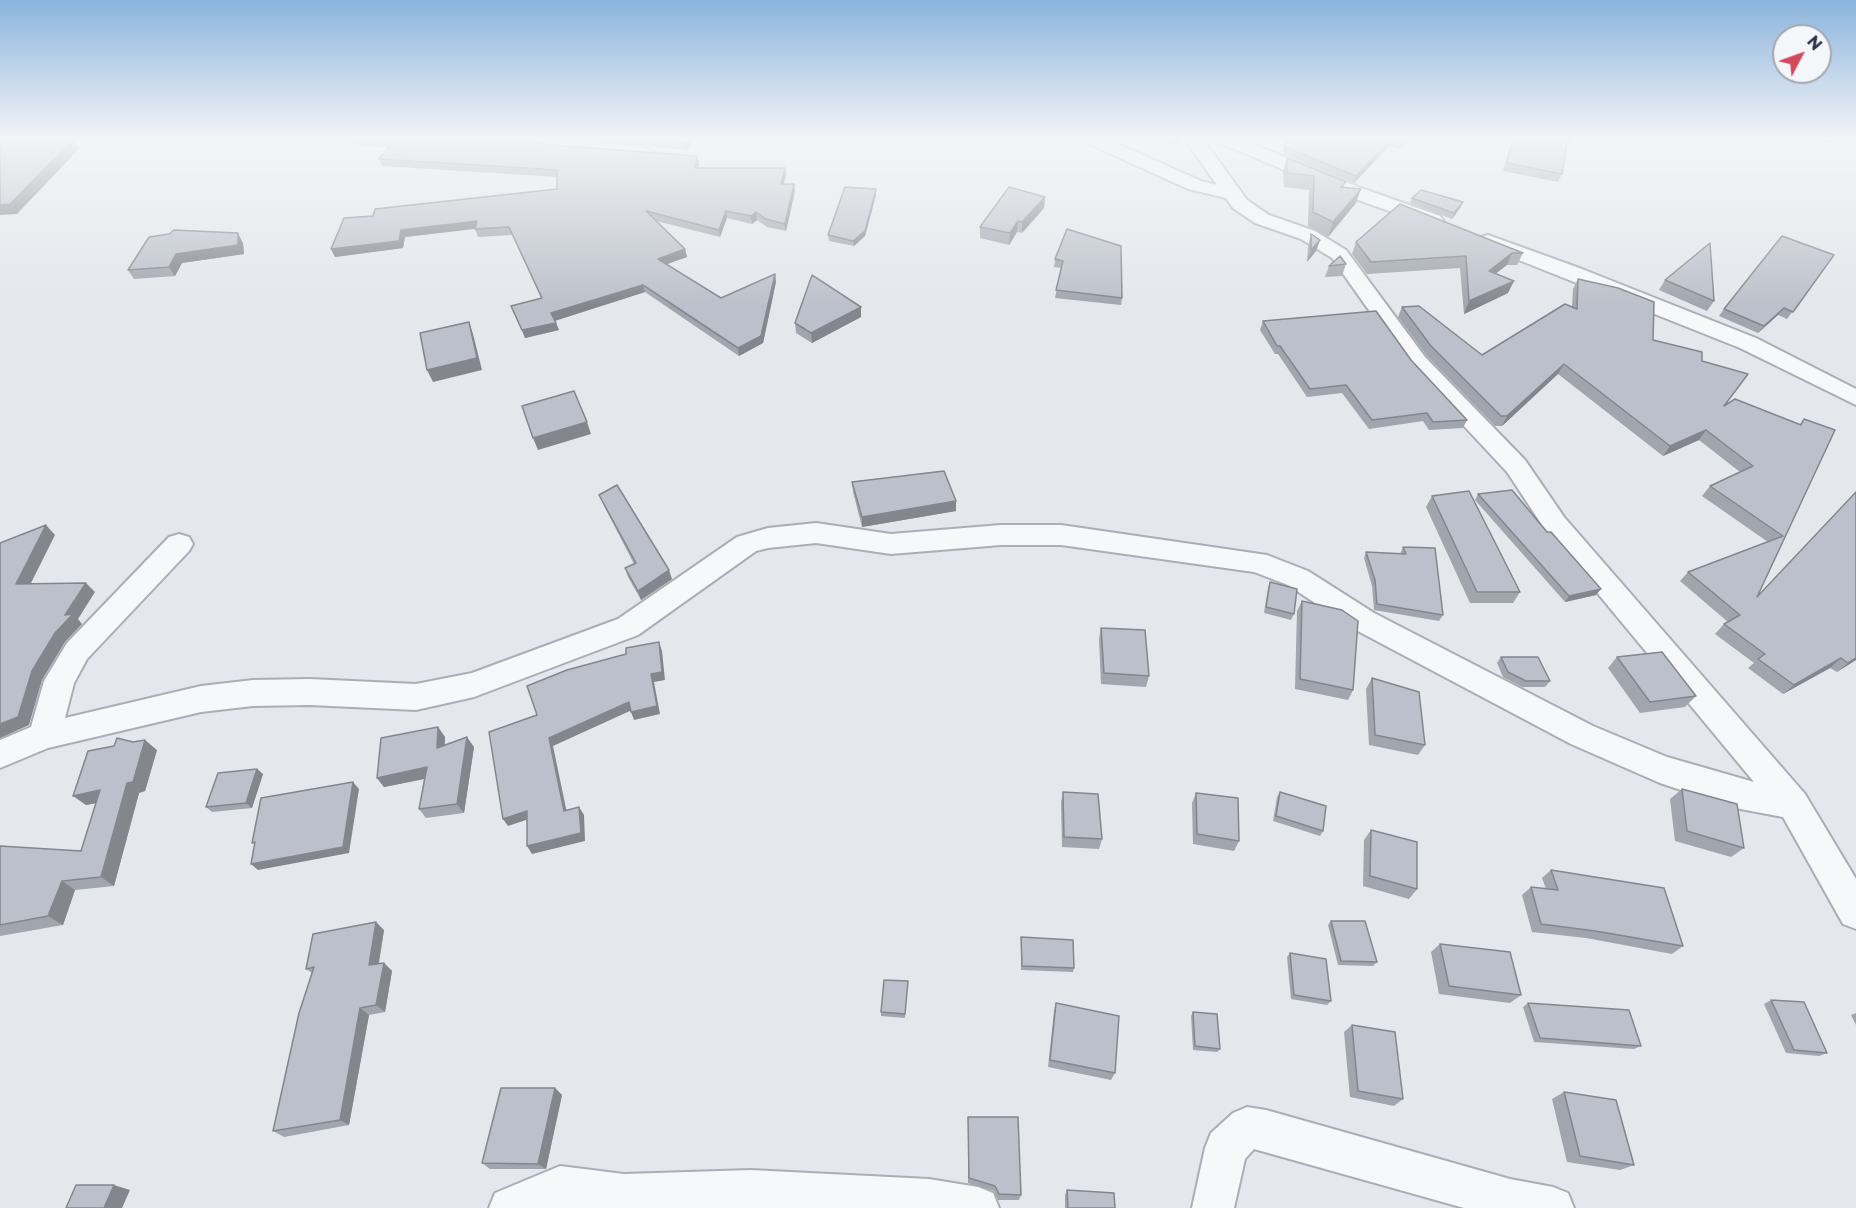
<!DOCTYPE html>
<style>
body{margin:0}
#map{position:relative;width:1856px;height:1208px;overflow:hidden;background:#e4e7ec;font-family:Montserrat,sans-serif}
canvas{display:block}
.north{position:absolute;left:1772px;top:24px;width:60px;height:60px;box-sizing:border-box;background:#f4f6f9;border:2px solid #a4a8b1;border-radius:50%;rotate:49deg;font-size:16px;font-weight:700;line-height:24px;text-align:center;color:#2b3445}
.north::after{content:'';display:block;margin:auto;width:21px;height:27px;background:#d1495b;clip-path:polygon(50% 0,100% 100%,50% 72%,0 100%)}
</style>
<div id="map">
<canvas width="1856" height="1208"></canvas>
<div class="north">N</div>
</div>
<script>
const ctx = document.querySelector('canvas').getContext('2d');
ctx.lineJoin = 'round';
const toPath = rows => new Path2D(rows.map(r => 'M' + r).join(''));
function stroke(path, color, width, dash) { ctx.strokeStyle = color; ctx.lineWidth = width; ctx.lineCap = dash ? 'butt' : 'round'; ctx.setLineDash(dash || []); ctx.stroke(path); }
function fill(path, color) { ctx.fillStyle = color; ctx.fill(path, 'evenodd'); }
const minor = toPath([
 [504,138,542,138,645,147,654,152,645,157,554,150,513,143,504,138],
 [1082,138,1105,138,1201,181,1217,185,1184,138,1202,138,1247,200,1269,215,1315,231,1346,250,1425,357,1525,460,1564,517,1805,794,1856,879,1856,929,1843,924,1783,817,1735,808,1660,783,1571,744,1354,629,1288,585,1254,572,1061,545,1001,545,891,554,816,543,768,548,756,551,638,635,474,697,416,710,310,705,253,706,201,712,48,748,0,768,0,740,31,727,44,681,67,643,169,537,179,534,189,537,193,544,189,551,87,659,74,683,65,718,201,686,253,680,310,679,416,684,472,673,618,619,737,537,768,528,816,523,891,534,1001,525,1061,525,1267,555,1308,571,1374,613,1593,726,1667,757,1754,782,1546,531,1507,472,1409,367,1332,258,1301,239,1255,223,1233,208,1226,198,1188,189,1085,142,1082,138],
 [1214,138,1238,138,1361,188,1440,216,1443,220,1440,224,1426,224,1347,196,1217,142,1214,138],
 [1488,235,1582,269,1756,338,1856,389,1856,405,1740,348,1481,245,1478,241,1481,237,1488,235],
 [1247,1107,1266,1110,1510,1179,1553,1187,1568,1193,1574,1208,1464,1208,1254,1149,1245,1159,1234,1208,1192,1208,1205,1148,1211,1133,1233,1113,1247,1107],
 [560,1166,624,1174,751,1170,929,1179,978,1187,993,1193,999,1208,489,1208,495,1193,560,1166]
]);
stroke(minor, '#a9aeb7', 4);
fill(minor, '#f7f8fa');
fill(toPath([
 [321,138,510,138,552,145,699,163,698,168,785,168,786,175,783,184,795,191,786,231,767,227,757,220,752,224,727,218,720,237,656,221,685,249,687,257,666,264,721,298,775,274,776,282,763,343,739,356,645,292,555,321,559,330,525,338,511,306,541,298,512,235,478,237,475,229,405,237,403,248,335,257,331,249,373,216,557,189,557,177,382,166,379,159,389,148,322,140],
 [562,138,693,138,687,150],
 [1153,138,1183,138,1175,145],
 [1284,138,1410,138,1401,149,1389,146,1354,183,1283,154],
 [1512,138,1573,138,1569,146,1567,146,1562,174,1558,182,1503,171],
 [1807,138,1835,138,1831,142,1824,143],
 [1287,158,1356,203,1328,237,1308,226,1309,190,1284,187,1283,172],
 [876,195,865,236,854,246,829,241,828,235],
 [1045,197,1044,208,1022,233,1017,232,1009,245,980,238,980,227],
 [1412,198,1463,202,1460,208,1452,219,1410,203],
 [1067,229,1122,298,1121,305,1055,298,1061,268,1054,267,1055,259],
 [1311,234,1320,240,1316,251,1307,262,1308,246],
 [1356,242,1523,253,1517,265,1507,265,1495,274,1508,293,1464,314,1460,268,1367,274,1352,254],
 [243,243,244,254,182,263,175,276,134,279,128,270],
 [1834,255,1787,319,1778,315,1758,333,1719,316,1724,309],
 [1346,264,1342,276,1325,277,1329,266],
 [1578,279,1653,340,1702,361,1724,406,1799,425,1804,419,1835,430,1758,596,1856,660,1837,672,1830,668,1783,694,1748,668,1754,663,1715,634,1724,624,1728,622,1680,581,1688,572,1768,542,1702,496,1710,486,1740,472,1699,440,1663,456,1558,374,1502,426,1495,426,1427,356,1398,317,1402,307,1482,355,1572,307,1573,289],
 [1665,280,1714,301,1707,311,1659,290],
 [861,307,861,317,812,343,796,333,795,323],
 [1263,321,1411,360,1467,420,1463,428,1429,430,1423,421,1369,429,1342,393,1307,397,1278,354,1275,354,1260,330],
 [852,482,956,511,862,527,853,492],
 [1478,494,1596,595,1565,602,1475,500],
 [599,495,672,579,641,600,628,577,625,568,634,564,603,504],
 [1432,496,1520,592,1513,603,1470,603,1426,507],
 [1403,547,1443,615,1439,621,1374,610,1372,586,1364,558,1366,552,1400,554],
 [1270,582,1294,614,1291,620,1264,613,1268,588],
 [1302,601,1353,690,1348,700,1295,689,1297,611],
 [1101,628,1149,676,1146,687,1101,684,1099,639],
 [1501,657,1550,681,1545,687,1522,687,1503,677,1497,663],
 [1617,657,1696,696,1685,707,1640,713,1608,668],
 [1372,678,1425,745,1418,755,1369,745,1366,689],
 [438,727,445,737,445,745,474,747,464,813,426,818,419,809,424,779,384,787,377,778],
 [114,746,157,750,145,791,139,793,114,886,75,890,63,925,0,936,0,846,81,851,96,803,86,805],
 [257,769,263,774,252,808,212,812,206,807],
 [1682,789,1744,848,1731,857,1675,841,1670,799],
 [1063,792,1102,839,1099,849,1062,847,1061,802],
 [1280,792,1323,831,1320,836,1273,821,1277,797],
 [1196,793,1239,841,1234,851,1193,844,1192,803],
 [1371,830,1417,889,1409,899,1363,886,1364,840],
 [1551,870,1683,946,1672,954,1586,938,1532,932,1522,895,1531,887,1546,889,1542,878],
 [1331,921,1377,962,1373,966,1338,965,1328,925],
 [384,930,379,964,384,963,392,971,385,1012,369,1015,349,1125,284,1137,273,1131,312,973,306,969],
 [1021,937,1074,968,1073,972,1021,970],
 [1440,944,1521,995,1510,1003,1439,994,1431,952],
 [1290,953,1331,1001,1327,1005,1291,999,1287,957],
 [908,981,905,1018,881,1016,881,1012],
 [1771,1000,1827,1053,1819,1056,1786,1053,1764,1004],
 [1056,1003,1115,1073,1111,1080,1048,1067,1054,1011],
 [1528,1003,1641,1046,1634,1049,1534,1042,1523,1007],
 [1193,1012,1220,1049,1217,1052,1193,1050,1191,1016],
 [1856,1013,1856,1025,1851,1015],
 [1352,1025,1403,1099,1394,1106,1350,1097,1344,1032],
 [555,1088,562,1095,546,1169,490,1169,482,1163],
 [1564,1092,1634,1165,1620,1170,1567,1162,1552,1099],
 [968,1117,1021,1195,1019,1200,998,1200,994,1191,968,1183],
 [1067,1190,1115,1208,1065,1208,1065,1195]
]), '#a1a5ae');
fill(toPath([
 [46,138,65,138,45,152,38,143],
 [688,138,693,138,687,150,686,143],
 [1176,138,1183,138,1175,145],
 [1407,138,1410,138,1401,149,1403,143],
 [1828,138,1835,138,1831,142,1824,143],
 [1391,139,1389,146,1354,183,1356,176],
 [73,140,79,149,17,214,0,215,0,205],
 [697,156,699,163,696,175,695,168],
 [785,168,786,175,782,191,781,184],
 [794,184,795,191,786,231,785,224],
 [876,189,876,195,865,236,854,246,853,241],
 [1361,189,1356,203,1328,237,1333,222],
 [1045,197,1044,208,1022,233,1022,222],
 [1463,202,1460,208,1452,219,1454,213],
 [726,211,727,218,720,237,719,230],
 [756,212,757,220,752,224,751,216],
 [477,221,480,228,405,237,403,248,335,257,331,249,401,230],
 [1018,221,1017,232,1009,245,1010,233],
 [238,233,243,243,244,254,182,263,175,276,169,267,176,254],
 [1320,240,1316,251,1307,262,1311,250],
 [685,249,687,257,659,267,658,259],
 [1512,253,1507,265,1483,283,1489,271],
 [775,274,776,282,763,343,739,356,738,348],
 [1514,281,1508,293,1464,314,1469,301],
 [643,285,645,292,554,321,551,313],
 [861,307,861,317,812,343,811,333],
 [1784,308,1778,315,1758,333,1764,326],
 [469,322,473,334,482,370,433,382,427,370],
 [556,323,559,330,525,338,522,330],
 [1564,364,1558,374,1502,426,1507,416],
 [587,422,591,434,538,450,533,438],
 [1706,430,1699,440,1663,456,1670,446],
 [956,501,956,511,862,527,862,517],
 [46,525,55,535,26,593,16,584],
 [669,570,672,579,641,600,638,591],
 [86,583,95,592,78,619,82,624,65,642,42,680,29,725,0,738,0,724,65,615],
 [1601,589,1596,595,1565,602,1569,596],
 [659,642,662,651,665,680,654,682,660,714,634,720,631,712,651,674],
 [1841,658,1830,668,1783,694,1794,685],
 [1856,658,1856,660,1837,672,1848,663],
 [629,702,632,710,553,746,568,818,564,811,549,738],
 [438,727,445,737,444,758,437,748],
 [467,737,474,747,464,813,457,804],
 [145,740,157,750,145,791,139,793,114,886,101,877,127,783],
 [427,767,434,777,384,787,377,778],
 [257,769,263,774,252,808,246,803],
 [353,782,359,789,349,853,258,870,251,864],
 [100,790,112,800,86,805,73,796],
 [579,807,584,815,585,841,532,854,527,846],
 [527,811,532,818,508,826,503,819],
 [62,881,75,890,63,925,48,916],
 [376,922,384,930,377,972,369,965],
 [384,963,392,971,385,1012,376,1005],
 [360,1008,369,1015,349,1125,340,1120],
 [555,1088,562,1095,546,1169,538,1164],
 [114,1185,130,1190,122,1208,104,1208]
]), '#83868d');
const building = toPath([
 [0,138,46,138,38,143,73,140,10,204,0,205,0,138],
 [357,138,510,138,552,145,697,156,695,168,785,168,781,184,794,184,785,224,766,219,756,212,751,216,726,211,719,230,646,211,685,249,658,259,721,298,775,274,761,336,738,348,643,285,551,313,556,323,522,330,511,306,542,298,509,227,475,229,477,221,401,230,399,241,331,249,344,218,373,216,375,209,557,189,557,170,379,159,394,142,357,138],
 [632,138,688,138,686,143,632,138],
 [1285,138,1407,138,1403,143,1391,139,1356,176,1285,147,1285,138],
 [1513,138,1568,138,1562,174,1507,163,1513,138],
 [1287,158,1346,182,1341,187,1361,189,1333,222,1313,212,1314,176,1287,173,1287,158],
 [845,187,876,189,865,231,853,241,828,235,845,187],
 [1009,187,1045,197,1022,222,1018,221,1010,233,980,227,1009,187],
 [1421,190,1463,202,1454,213,1412,198,1421,190],
 [1400,204,1523,253,1512,253,1489,271,1514,281,1469,301,1466,256,1371,262,1356,242,1400,204],
 [1067,229,1121,246,1122,298,1056,290,1063,261,1055,259,1067,229],
 [174,230,238,233,238,245,176,254,169,267,128,270,149,237,169,234,174,230],
 [1311,234,1320,240,1311,250,1311,234],
 [1782,236,1834,255,1793,312,1784,308,1764,326,1724,309,1782,236],
 [1710,243,1714,301,1665,280,1710,243],
 [1340,256,1346,264,1329,266,1340,256],
 [812,275,861,307,811,333,795,323,812,275],
 [1578,279,1618,288,1654,302,1653,340,1702,352,1702,361,1748,374,1724,406,1735,399,1801,425,1804,419,1835,430,1757,597,1856,492,1856,658,1848,663,1841,658,1794,685,1758,659,1765,654,1724,624,1740,615,1688,572,1783,536,1710,486,1753,466,1706,430,1670,446,1564,364,1507,416,1501,416,1431,346,1402,307,1419,306,1482,355,1565,304,1577,309,1578,279],
 [1376,311,1411,360,1467,420,1433,422,1427,413,1372,420,1346,385,1310,389,1280,346,1277,346,1263,321,1376,311],
 [469,322,477,358,427,370,420,333,469,322],
 [574,391,587,422,533,438,522,406,574,391],
 [944,471,956,501,862,517,852,482,944,471],
 [617,485,669,570,638,591,625,568,636,563,599,495,617,485],
 [1512,490,1547,532,1551,532,1601,589,1569,596,1478,494,1512,490],
 [1469,491,1520,592,1477,592,1432,496,1469,491],
 [46,525,16,584,86,583,65,615,73,614,55,633,32,671,18,717,0,724,0,543,46,525],
 [1403,547,1435,548,1443,615,1377,604,1375,580,1366,552,1406,554,1403,547],
 [1270,582,1297,589,1294,614,1266,607,1270,582],
 [1302,601,1342,610,1358,621,1353,690,1300,679,1302,601],
 [1101,628,1145,630,1149,676,1104,673,1101,628],
 [659,642,662,672,651,674,657,706,631,712,629,702,549,738,564,811,579,807,581,833,527,846,527,811,503,819,489,732,537,715,527,686,567,670,626,654,626,648,659,642],
 [1662,652,1696,696,1650,702,1617,657,1662,652],
 [1501,657,1538,657,1550,681,1526,681,1508,672,1501,657],
 [1372,678,1419,692,1425,745,1375,735,1372,678],
 [438,727,437,748,467,737,457,804,419,809,427,767,377,778,381,738,438,727],
 [117,738,133,742,145,740,133,782,127,783,101,877,62,881,48,916,0,925,0,846,81,851,100,790,73,796,88,751,114,746,117,738],
 [257,769,246,803,206,807,218,773,257,769],
 [353,782,343,847,251,864,255,842,252,843,261,798,353,782],
 [1682,789,1737,804,1744,848,1687,831,1682,789],
 [1063,792,1098,794,1102,839,1064,837,1063,792],
 [1280,792,1326,806,1323,831,1276,816,1280,792],
 [1196,793,1238,798,1239,841,1197,834,1196,793],
 [1371,830,1417,842,1417,889,1370,876,1371,830],
 [1551,870,1664,888,1683,946,1595,931,1541,924,1531,887,1558,890,1551,870],
 [1331,921,1365,921,1377,962,1341,961,1331,921],
 [376,922,369,965,384,963,376,1005,360,1008,340,1120,273,1131,299,1013,314,967,306,969,313,934,376,922],
 [1021,937,1073,940,1074,968,1022,966,1021,937],
 [1440,944,1510,952,1521,995,1449,986,1440,944],
 [1290,953,1326,959,1331,1001,1294,995,1290,953],
 [884,980,908,981,905,1014,881,1012,884,980],
 [1771,1000,1804,1002,1827,1053,1794,1050,1771,1000],
 [1056,1003,1119,1016,1115,1073,1050,1060,1056,1003],
 [1528,1003,1629,1010,1641,1046,1540,1038,1528,1003],
 [1193,1012,1217,1014,1220,1049,1195,1046,1193,1012],
 [1352,1025,1395,1032,1403,1099,1358,1091,1352,1025],
 [501,1088,555,1088,538,1164,482,1163,501,1088],
 [1564,1092,1616,1100,1634,1165,1580,1156,1564,1092],
 [968,1117,1018,1117,1021,1195,999,1194,995,1186,969,1178,968,1117],
 [76,1185,114,1185,104,1208,66,1208,76,1185],
 [1067,1190,1114,1193,1115,1208,1068,1208,1067,1190]
]);
fill(building, '#bbc0ca');
stroke(building, '#83868d', 1.5);
const sky = ctx.createLinearGradient(0, 0, 0, 307);
sky.addColorStop(0, '#8bb4dd');
sky.addColorStop(0.45, '#f3f4f6');
sky.addColorStop(1, '#f3f4f600');
ctx.fillStyle = sky;
ctx.fillRect(0, 0, 1856, 307);
</script>
